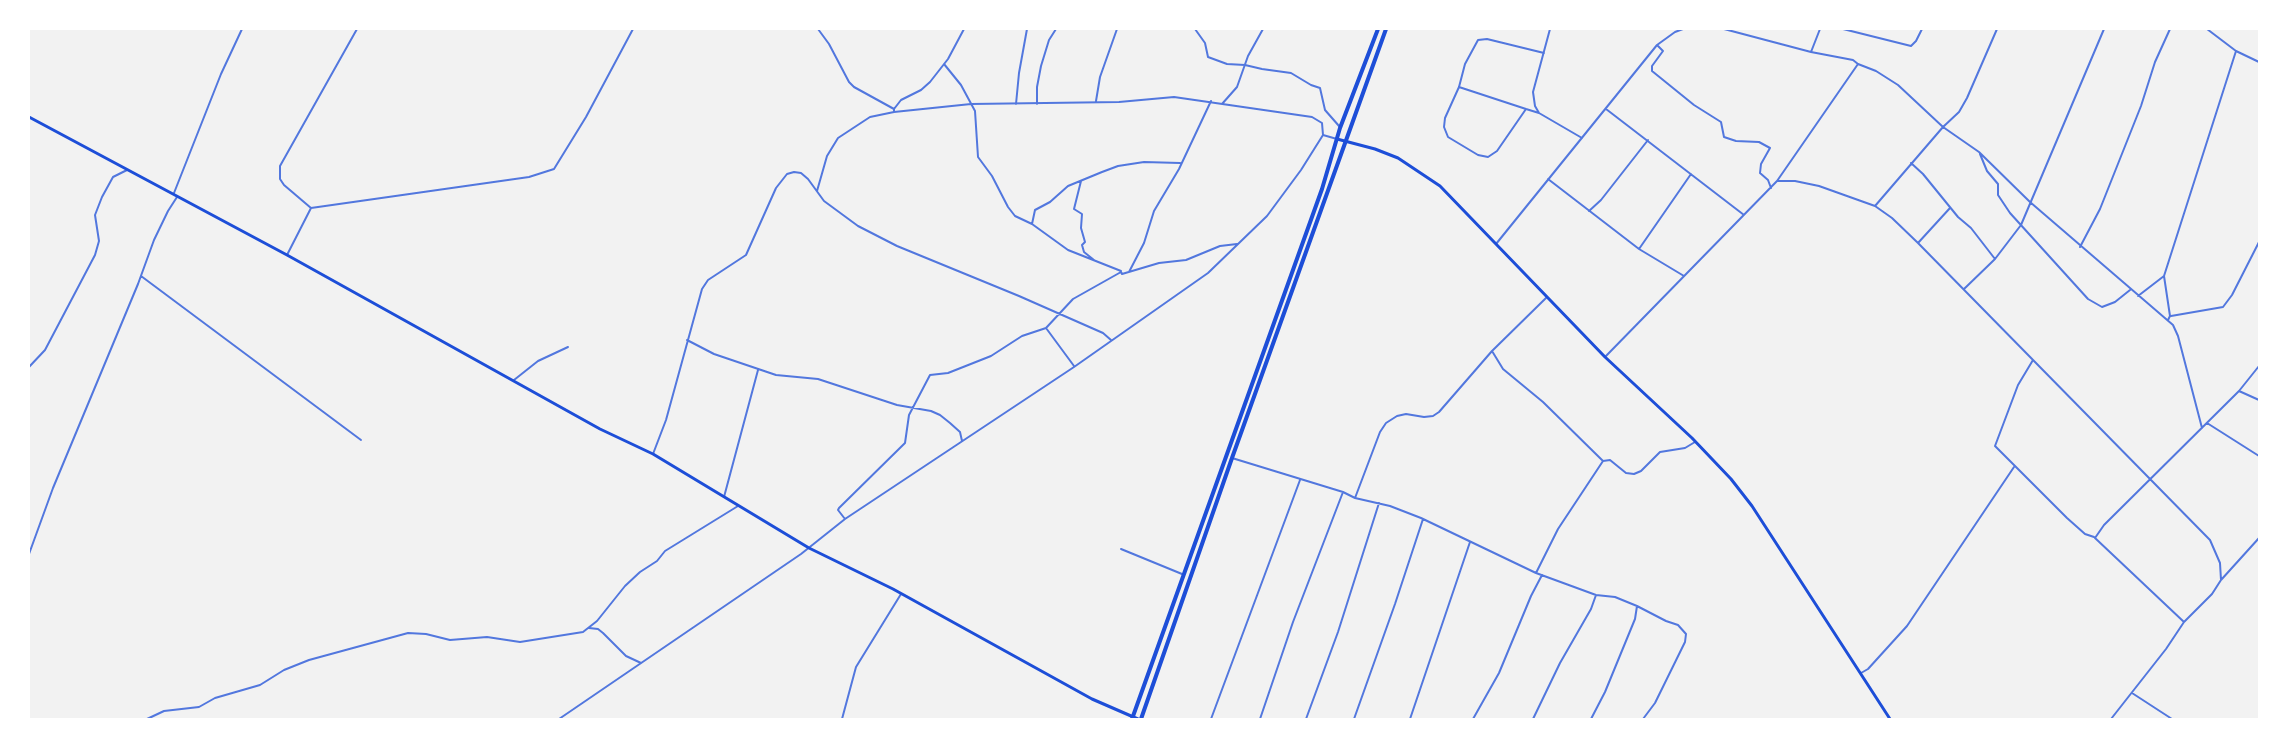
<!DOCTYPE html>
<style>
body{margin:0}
#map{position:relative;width:2288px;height:748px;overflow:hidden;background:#f2f2f2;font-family:Helvetica,sans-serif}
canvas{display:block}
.frame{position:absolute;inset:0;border:30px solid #fff;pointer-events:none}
</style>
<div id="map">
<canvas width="2288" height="748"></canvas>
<div class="frame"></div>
</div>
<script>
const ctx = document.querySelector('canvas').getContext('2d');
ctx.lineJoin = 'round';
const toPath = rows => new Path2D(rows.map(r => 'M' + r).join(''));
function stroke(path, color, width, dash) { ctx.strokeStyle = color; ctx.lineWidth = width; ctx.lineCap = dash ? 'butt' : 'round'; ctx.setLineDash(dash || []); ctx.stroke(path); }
stroke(toPath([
 [818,29,829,44,849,82,854,87,894,109,894,112],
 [1195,29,1205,43,1208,57,1227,64,1245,65,1262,69,1291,73,1311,85,1320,88,1325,110,1339,126],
 [1550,29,1533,92,1535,106,1539,113,1582,138],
 [1724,29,1811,52,1853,60,1858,64,1876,71,1898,85,1943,127,1979,152,2030,202,2173,325,2178,336,2202,428],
 [1843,29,1911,46,1916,41,1922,29],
 [2207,29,2236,51,2259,62],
 [1658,46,1663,51,1652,66,1652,71,1694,105,1721,122,1724,137,1736,141,1759,142,1770,148,1761,164,1760,173,1768,180,1771,188],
 [1811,52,1820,29],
 [944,64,961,85,975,111,978,157,992,176,1008,207,1015,216,1032,224,1068,250,1121,271],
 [1459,87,1526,109],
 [1096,101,1100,77,1117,29],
 [1016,104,1019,73,1027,29],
 [1037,104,1037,87,1041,66,1049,40,1056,29],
 [1222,104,1237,87,1248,56,1263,29],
 [894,109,901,100,921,90,930,82,948,59,964,29],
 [1606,109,1744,215],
 [1539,113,1526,109,1497,151,1488,157,1478,155,1448,137,1444,127,1445,118,1459,87,1465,64,1478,40,1487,39,1544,53],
 [1980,154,1987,171,1998,184,1998,195,2010,213,2088,299,2102,307,2115,302,2130,290],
 [1911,163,1923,174,1958,217,1971,228,1995,259],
 [1548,179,1639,249,1684,276],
 [1081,181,1074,209,1082,214,1081,228,1085,242,1082,245,1084,252,1094,260],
 [1777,181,1858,64],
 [817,191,827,156,838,138,870,117,894,112,971,104,1119,102,1174,97,1312,117,1322,123,1323,135],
 [174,193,221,74,242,29],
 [1875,206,1943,127,1959,112,1967,98,1997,29],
 [311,208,529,177,554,169,586,117,633,29],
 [1589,211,1601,200,1648,140],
 [1032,224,1035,210,1050,202,1068,186,1102,172,1118,166,1144,162,1180,163],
 [1918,243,1950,208],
 [1496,244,1657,45,1675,32,1683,29],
 [2080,247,2100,209,2141,106,2155,62,2170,29],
 [1639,249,1691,174],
 [287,255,311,208,284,185,280,179,280,166,357,29],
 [1129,272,1144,243,1154,211,1179,169,1211,101],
 [141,276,361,440],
 [1964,289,1995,259,2021,225,2104,29],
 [2138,296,2164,276],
 [2171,316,2223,307,2232,295,2259,242],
 [2168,320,2170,316,2164,276,2236,51],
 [1046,328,1074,366],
 [687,340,714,354,776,375,818,379,897,405,931,411,940,415,950,423,960,432,962,441],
 [1492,351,1503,369,1543,402,1603,461],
 [1605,357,1777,181,1795,181,1819,186,1875,206,1892,218,1918,243,2210,540,2220,563,2221,580],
 [2033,360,2018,385,1995,446,2067,518,2085,534,2094,537],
 [29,367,45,350,95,255,99,241,95,215,102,197,113,177,127,170],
 [514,380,538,361,568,347],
 [2239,391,2259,400],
 [2207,423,2259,456],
 [653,454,666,420,702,289,708,280,746,255,776,188,787,174,794,172,801,173,808,179,824,201,858,226,897,246,1019,296,1103,333,1111,340],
 [1232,458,1343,492,1355,498,1390,506,1421,518,1536,573,1596,595,1615,597,1637,606,1635,619,1605,692,1591,719],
 [724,497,758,370],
 [1355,498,1380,432,1386,423,1397,416,1406,414,1424,417,1433,416,1439,412,1492,351,1546,298],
 [845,519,838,510,839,508,905,443,909,415,930,375,948,373,991,356,1022,336,1046,328,1073,299,1121,272,1122,274,1159,263,1186,260,1220,246,1237,244],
 [1121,549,1182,574],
 [29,554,53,488,138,284,154,240,168,211,177,197],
 [1536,573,1558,529,1603,461,1610,460,1626,473,1634,474,1641,471,1660,452,1685,448,1695,442],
 [1637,606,1666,621,1678,625,1686,634,1685,642,1655,703,1643,719],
 [2184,622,2095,538,2104,525,2239,391,2259,366],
 [589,628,598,629,603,633,626,656,641,663],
 [1861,673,1868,669,1907,626,2014,467],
 [2132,693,2172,719],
 [147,719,164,711,199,707,215,698,260,685,284,670,309,660,408,633,426,634,450,640,487,637,520,642,583,632,597,621,625,586,640,572,657,561,665,551,738,506],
 [559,719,801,554,845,519,1074,367,1208,273,1267,216,1301,170,1323,135,1337,139],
 [842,719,856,667,901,594],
 [1211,719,1300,480],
 [1260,719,1293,622,1343,492],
 [1306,719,1338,632,1379,503],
 [1354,719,1395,604,1423,519],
 [1410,719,1470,542],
 [1473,719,1499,673,1531,596,1542,575],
 [1533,719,1560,663,1591,609,1596,595],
 [2111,719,2166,649,2184,622,2212,594,2221,580,2259,538]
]), '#5277de', 2);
stroke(toPath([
 [1337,139,1375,149,1398,158,1440,186,1605,357,1692,438,1731,479,1752,506,1890,719]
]), '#1d4ed8', 3);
stroke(toPath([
 [29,117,287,255,600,429,653,454,809,548,893,589,1092,699,1138,719]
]), '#1d4ed8', 3);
stroke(toPath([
 [1132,719,1322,189,1340,128,1378,29],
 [1141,719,1232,458,1386,29]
]), '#1d4ed8', 4);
</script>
